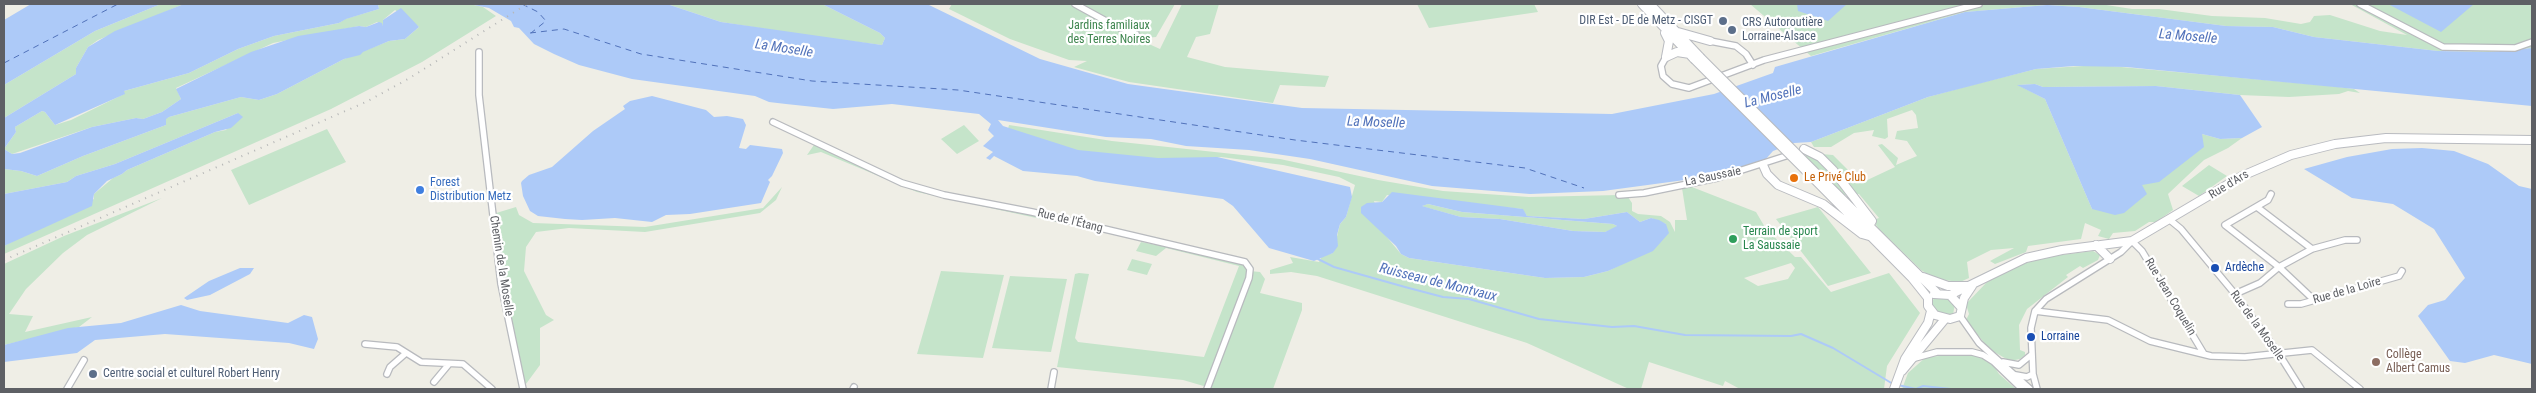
<!DOCTYPE html>
<meta charset="utf-8">
<style>
body{margin:0}
#map{position:relative;width:2536px;height:393px;overflow:hidden;background:#efeee6;font-family:"Roboto Condensed",sans-serif}
canvas{display:block}
.frame{position:absolute;inset:0;border:5px solid #5e6065;pointer-events:none}
</style>
<div id="map">
<canvas width="2536" height="393"></canvas>
<div class="frame"></div>
</div>
<script>
const ctx = document.querySelector('canvas').getContext('2d');
ctx.lineJoin = 'round';
function fill(path, color) { ctx.fillStyle = color; ctx.fill(path, 'evenodd'); }
const toPath = rows => new Path2D(rows.map(r => 'M' + r).join(''));
function stroke(path, color, width, dash) { ctx.strokeStyle = color; ctx.lineWidth = width; ctx.lineCap = dash ? 'butt' : 'round'; ctx.setLineDash(dash || []); ctx.stroke(path); }
function write(font, color, halo, rows, align = 'center') {
  ctx.font = font + ' "Roboto Condensed",sans-serif'; ctx.lineWidth = 4.5; ctx.setLineDash([]); ctx.textBaseline = 'middle'; ctx.strokeStyle = halo; ctx.fillStyle = color; for (const [text, x, y, turn = 0] of rows) {
    ctx.save(); ctx.translate(x, y); ctx.rotate((+turn || 0) * Math.PI / 180); ctx.textAlign = isNaN(turn) ? turn : align; if (halo) ctx.strokeText(text, 0, 0); ctx.fillText(text, 0, 0); ctx.restore();
  }
}
fill(toPath([
 [161,4,184,4,98,40,88,47,76,68,76,74,4,118,4,85,95,31],
 [378,4,469,4,483,7,496,16,422,62,331,109,4,254,4,246,94,199,94,194,113,178,122,174,127,170,215,132,226,130,238,113,115,164,76,176,67,182,4,194,4,169,21,171,37,176,83,156,166,125,166,118,169,117,241,97,259,100,277,94,344,59,389,41,405,39,419,27,395,10,383,20,383,26,377,22,366,27,359,26,273,43,176,88,181,99,162,112,143,119,136,118,92,127,12,154,4,149,16,132,15,127,42,111,45,112,55,125,71,120,124,94,124,91,189,73,238,49,274,36,339,23,345,19,379,9],
 [667,4,822,4,880,33,885,38,882,45,817,37,721,22],
 [952,4,1175,4,1156,37,1146,38,1141,36,1140,40,1160,49,1182,4,1219,4,1210,34,1196,37,1187,57,1225,67,1329,76,1325,87,1280,85,1273,103,1129,82,1074,67,1087,61,1069,60,1010,39,949,9],
 [1417,4,1534,4,1538,12,1429,28],
 [1750,4,2100,4,2132,9,2159,9,2212,16,2265,18,2301,24,2310,22,2314,16,2330,15,2380,31,2407,35,2350,4,2532,4,2532,48,2490,52,2438,51,2314,37,2273,27,2226,26,2079,7,2047,5,1965,12,1811,56],
 [2099,65,2331,86,2354,89,2360,93,2348,91,2339,94,2289,97,2240,95,2156,86,2043,87,2035,84,2018,85,2045,99,2092,209,2141,185,2202,134,2220,139,2242,138,2228,148,2204,160,2168,194,2173,210,2156,222,2149,222,2135,231,2113,233,2109,239,2098,236,2101,230,2085,223,2081,239,2028,246,2026,252,1995,264,1990,261,2014,248,1991,250,1967,262,1969,278,1960,282,1935,279,1921,270,1878,228,1873,220,1879,218,1859,194,1843,195,1805,156,1808,153,1833,155,1861,183,1895,167,1878,145,1882,144,1898,158,1896,165,1917,156,1907,141,1895,139,1897,131,1918,128,1916,115,1912,110,1887,119,1888,137,1885,139,1872,136,1874,130,1854,133,1831,147,1814,147,1811,142,1928,97,1968,86,2036,69],
 [964,125,979,141,957,154,941,139],
 [1009,125,1112,141,1280,159,1378,180,1443,191,1529,197,1619,195,1628,197,1632,203,1632,211,1638,214,1661,216,1670,222,1675,232,1675,220,1687,220,1682,188,1692,187,1756,212,1766,229,1795,257,1801,257,1831,292,1889,273,1920,313,1887,366,1884,389,1740,389,1725,381,1723,386,1649,362,1641,389,1629,389,1527,343,1317,276,1291,272,1270,274,1270,270,1293,263,1290,257,1319,262,1322,256,1333,253,1340,224,1346,217,1355,185,1339,177,1283,165,1221,157,1170,164,1088,160,1008,129],
 [1387,195,1522,209,1527,216,1584,219,1627,212,1640,222,1651,218,1666,224,1626,262,1608,271,1584,277,1545,278,1409,258,1401,254,1386,236,1374,201,1382,202],
 [1791,263,1795,268,1788,279,1758,286,1744,278],
 [327,129,346,162,249,205,231,170],
 [816,142,902,183,1088,226,1087,228,1041,219,917,192,821,152,807,155],
 [2209,165,2227,176,2199,196,2182,186],
 [782,187,776,200,760,213,645,232,569,228,536,232,526,247,524,271,546,315,554,320,540,328,540,365,523,388,501,284,493,214,516,207,519,215,533,223,645,227,763,208],
 [162,198,87,235,63,253,26,289,9,314,33,316,25,332,92,317,79,327,4,345,4,264,64,236],
 [1428,204,1462,212,1613,224,1617,226,1616,228,1605,232,1573,231,1500,219,1461,217,1421,206],
 [1818,207,1871,273,1828,286,1776,219],
 [1141,242,1240,261,1250,271,1260,272,1265,279,1260,293,1302,303,1302,310,1273,389,1214,389,1183,380,1057,367,1075,274,1079,273,1089,274,1075,338,1078,342,1204,357,1239,266,1166,248,1156,256,1136,251],
 [2093,251,2100,255,2098,260,2083,268,2080,266,2066,275,2068,277,2027,309,2019,325,2020,350,2025,352,2025,355,2020,359,2010,361,1989,349,1966,320,1969,314,1966,304,1986,283,1999,275,2017,266,2044,257],
 [1132,259,1152,264,1147,275,1127,270],
 [941,271,1004,275,983,358,917,354],
 [1010,276,1067,279,1051,352,992,348],
 [1947,297,1955,303,1953,315,1949,316,1936,311,1931,304,1934,298],
 [1967,354,1983,357,1992,363,1999,374,2016,389,1902,389,1908,373,1926,357]
]), '#c5e4ca');
fill(toPath([
 [31,4,161,4,95,31,4,85,4,20],
 [184,4,378,4,379,9,346,19,339,23,274,36,238,49,189,73,124,91,125,94,55,125,45,112,42,111,15,127,16,132,4,149,4,118,76,74,76,68,88,47,115,31],
 [469,4,667,4,721,22,882,45,885,38,880,33,822,4,927,4,1040,59,1128,84,1302,108,1612,114,1714,94,1773,73,1775,67,1965,12,2047,5,2079,7,2226,26,2273,27,2314,37,2438,51,2490,52,2532,48,2532,106,2126,67,2074,66,2036,69,1928,97,1811,142,1794,143,1773,151,1765,160,1752,165,1707,177,1603,191,1530,194,1432,186,1310,159,1249,150,1186,146,1151,139,1106,137,998,120,1003,126,1078,150,1158,158,1217,157,1350,187,1352,197,1346,217,1340,224,1337,235,1338,246,1333,253,1314,261,1269,248,1233,206,1223,199,1095,181,1077,176,1023,171,994,156,990,160,986,158,993,152,983,146,994,136,988,130,991,124,979,114,892,104,833,109,786,104,769,102,755,96,632,79,579,65,554,54,534,44,519,28,514,27,511,21,489,8],
 [1797,4,1847,4,1828,21,1798,11],
 [2388,4,2474,4,2441,32],
 [401,8,419,27,405,39,389,41,363,52,360,55,344,59,277,94,259,100,241,97,169,117,166,119,166,125,83,156,37,176,21,171,4,169,4,149,12,154,20,153,92,127,136,118,143,119,162,112,181,99,176,89,251,52,298,36,359,26,366,27,379,22,382,23,383,26,383,20],
 [2035,84,2043,87,2156,86,2240,95,2262,127,2242,138,2220,139,2202,134,2204,147,2159,182,2142,185,2147,194,2124,213,2115,215,2092,209,2045,99,2017,85],
 [652,96,706,110,714,117,727,116,743,119,746,125,739,148,746,149,750,145,782,149,783,153,772,176,768,180,770,182,761,203,690,214,666,215,652,222,615,218,582,220,565,219,538,216,530,211,523,196,521,183,522,181,529,175,552,167,593,131,625,109,623,106,630,101],
 [238,113,243,117,231,128,215,132,127,170,122,174,107,181,94,194,92,206,4,246,4,194,67,182,76,176,115,164],
 [2422,148,2454,151,2488,164,2519,186,2532,189,2532,364,2494,355,2465,363,2450,361,2418,316,2428,305,2445,300,2465,278,2434,229,2393,204,2352,198,2304,169,2347,157,2392,149],
 [1392,192,1523,209,1527,216,1584,219,1627,212,1640,222,1651,218,1659,220,1666,224,1669,233,1653,251,1608,271,1584,277,1545,278,1409,258,1401,254,1396,246,1361,213,1361,207,1367,203,1382,202],
 [1428,204,1462,212,1613,224,1617,226,1605,232,1573,231,1500,219,1461,217,1422,206],
 [240,268,254,268,250,274,210,295,187,300,184,298,209,281],
 [181,305,200,311,288,323,304,315,312,317,318,339,314,349,289,343,165,334,95,340,77,353,4,362,4,345,68,328,121,323]
]), '#adcaf8');
stroke(toPath([
 [1318,259,1334,267,1405,287,1443,297,1469,299,1539,319,1612,327,1634,326,1685,335,1791,336,1801,334,1833,348,1893,384],
 [1898,385,1916,389,1923,386,1951,389]
]), '#adcaf8', 2);
stroke(toPath([
 [522,4,538,12,546,21,531,33],
 [530,33,564,29,641,54,812,81,958,90,1295,140,1525,168,1584,188],
 [4,63,118,4]
]), '#5172ba', 1, [6, 5]);
const street = toPath([
 [1075,4,1115,26,1136,34],
 [2360,4,2443,47,2515,48,2532,42],
 [1710,41,1736,46,1746,54,1753,65],
 [479,52,479,95,501,284,523,389],
 [1666,57,1661,66,1663,76,1672,84,1689,88,1764,60,1979,4],
 [773,122,902,183,944,195,1032,212,1245,262,1250,269,1249,278,1207,389],
 [2271,194,2268,200,2225,225,2279,267,2314,300],
 [1619,195,1644,193,1717,178,1792,154],
 [2257,207,2312,249],
 [2170,220,2181,229,2235,294,2279,354,2301,389],
 [2235,294,2260,283,2279,267,2312,249,2345,240,2357,240],
 [2288,304,2301,304,2399,276,2402,271],
 [2035,311,2108,320,2150,341,2211,356,2245,357,2312,350,2360,389],
 [1960,316,1979,343,2030,389],
 [365,344,397,347,421,362,463,364,492,389],
 [1915,358,1937,352,1972,352,1983,355,1994,362,2022,389],
 [2003,362,2019,365,2031,355],
 [387,374,390,367,406,353],
 [2016,375,2027,377,2033,374],
 [434,382,449,364],
 [67,389,84,360],
 [853,389,854,387],
 [1051,389,1054,372],
 [2037,389,2033,374,2031,328,2035,311,2046,299,2121,252,2132,241,2142,251,2204,354]
]);
const secondary = toPath([
 [1642,4,1694,59],
 [1650,4,1700,57],
 [1678,32,1710,41],
 [1665,33,1669,41,1666,57],
 [1666,57,1677,52,1690,54],
 [1804,149,1820,157,1833,170,1872,221,1869,226],
 [1763,165,1767,174,1778,185,1823,204,1862,234,1869,236],
 [1820,177,1937,293],
 [1814,179,1912,278,1928,298,1928,306,1935,315,1950,319,1960,316,1964,298,1972,286],
 [2096,245,2110,259],
 [1923,277,1948,286,1967,286],
 [1934,294,1950,295,1961,307],
 [1950,295,2026,258,2062,250,2132,241,2242,176,2291,155,2335,144,2386,138,2532,140],
 [1902,371,1945,319],
 [1894,389,1905,359,1928,323,1931,311]
]);
stroke(street, '#b8babe', 8);
stroke(secondary, '#b9bbc0', 10);
stroke(street, '#fff', 5.5);
stroke(secondary, '#fff', 8);
stroke(toPath([
 [4,260,366,102,408,79,527,4]
]), '#b6b7b7', 2, [1, 6]);
const secondaryBridge = toPath([
 [1700,57,1820,177],
 [1694,59,1814,179]
]);
stroke(secondaryBridge, '#b9bbc0', 10, []);
stroke(secondaryBridge, '#fff', 8);
for (const [x, y, r, color] of [
 [1723,21,5,"#5c6f8a"],
 [1732,30,5,"#5c6f8a"],
 [1794,178,5,"#e8710a"],
 [420,190,5,"#3f7fe0"],
 [1733,239,5,"#2e9e5b"],
 [2215,268,5,"#1a4fb4"],
 [2031,337,5,"#1a4fb4"],
 [2376,362,5,"#8d6e63"],
 [93,374,5,"#5c6f8a"]
]) { const dot = new Path2D(); dot.arc(x, y, r, 0, 2 * Math.PI); ctx.fillStyle = color; ctx.fill(dot); stroke(dot, '#fff', 2); }
write('12px', '#4e5e75', '#fff', [
 ["DIR Est - DE de Metz - CISGT",1713,21,"right"],
 ["CRS Autoroutière",1742,23],
 ["Lorraine-Alsace",1742,37],
 ["Centre social et culturel Robert Henry",103,374]
], 'left');
write('12px', '#3d844d', '#fff', [
 ["Jardins familiaux",1109,26],
 ["des Terres Noires",1109,40]
]);
write('12px', '#5e6065', '#fff', [
 ["La Saussaie",1713,177,-12],
 ["Rue d'Ars",2229,185,-31],
 ["Rue de l'Étang",1070,221,14],
 ["Chemin de la Moselle",501,266,81],
 ["Rue de la Loire",2347,291,-16],
 ["Rue Jean Coquelin",2170,297,59],
 ["Rue de la Moselle",2257,326,54]
]);
write('12px', '#c56008', '#fff', [
 ["Le Privé Club",1804,178]
], 'left');
write('12px', '#366cbe', '#fff', [
 ["Forest",430,183],
 ["Distribution Metz",430,197]
], 'left');
write('12px', '#27864d', '#fff', [
 ["Terrain de sport",1743,232],
 ["La Saussaie",1743,246]
], 'left');
write('12px', '#164399', '#fff', [
 ["Ardèche",2225,268],
 ["Lorraine",2041,337]
], 'left');
write('12px', '#785e54', '#fff', [
 ["Collège",2386,355],
 ["Albert Camus",2386,369]
], 'left');
write('italic 14px', '#5172ba', '#fff', [
 ["La Moselle",2188,37,5],
 ["La Moselle",784,49,9],
 ["La Moselle",1773,97,-14],
 ["La Moselle",1376,123,2],
 ["Ruisseau de Montvaux",1438,283,14]
]);
</script>
